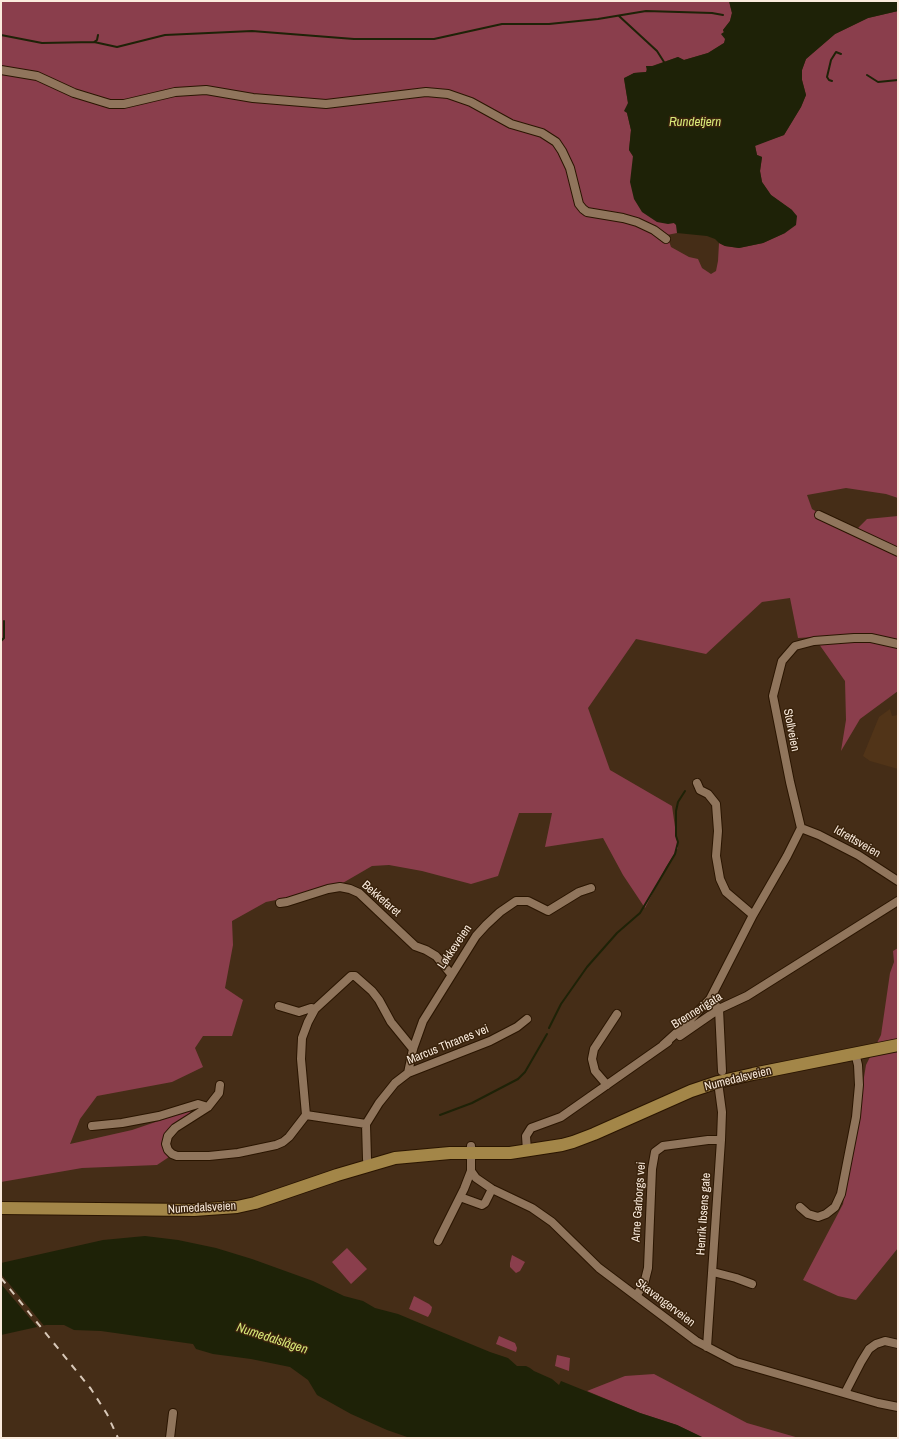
<!DOCTYPE html>
<meta charset="utf-8">
<style>
body{margin:0}
#map{position:relative;width:899px;height:1439px;overflow:hidden;background:#452d17;font-family:"Archivo Narrow",sans-serif}
canvas{display:block}
.frame{position:absolute;inset:0;border:2px solid #faebdd;pointer-events:none}
</style>
<div id="map">
<canvas width="899" height="1439"></canvas>
<div class="frame"></div>
</div>
<script>
const ctx = document.querySelector('canvas').getContext('2d');
ctx.lineJoin = 'round';
function fill(path, color) { ctx.fillStyle = color; ctx.fill(path, 'evenodd'); }
const toPath = rows => new Path2D(rows.map(r => 'M' + r).join(''));
function stroke(path, color, width, dash) { ctx.strokeStyle = color; ctx.lineWidth = width; ctx.lineCap = dash ? 'butt' : 'round'; ctx.setLineDash(dash || []); ctx.stroke(path); }
function write(font, color, halo, rows, align = 'center') {
  ctx.font = font + ' "Archivo Narrow",sans-serif'; ctx.lineWidth = 3; ctx.setLineDash([]); ctx.textBaseline = 'middle'; ctx.strokeStyle = halo; ctx.fillStyle = color; for (const [text, x, y, turn = 0] of rows) {
    ctx.save(); ctx.translate(x, y); ctx.rotate((+turn || 0) * Math.PI / 180); ctx.textAlign = isNaN(turn) ? turn : align; if (halo) ctx.strokeText(text, 0, 0); ctx.fillText(text, 0, 0); ctx.restore();
  }
}
fill(toPath([
 [890,709,892,716,898,715,898,769,870,761,863,756,879,717]
]), '#513418');
fill(toPath([
 [1,1,729,1,732,13,730,21,723,30,726,39,724,43,708,53,684,60,678,57,652,66,646,66,647,72,634,73,624,79,628,103,627,113,631,130,629,150,674,223,677,225,677,233,667,235,671,247,689,257,698,259,702,268,711,274,716,271,718,261,719,243,725,246,739,248,763,243,785,233,792,210,771,195,762,182,760,171,762,157,757,155,755,145,784,135,801,107,806,95,802,80,802,70,806,59,835,34,868,18,898,11,898,498,886,494,846,488,807,495,812,509,843,528,855,531,867,519,898,516,898,691,860,719,841,751,846,720,845,681,814,637,798,638,790,598,762,602,706,654,636,639,588,708,610,770,672,806,678,848,666,867,645,908,623,875,603,838,545,847,552,813,519,813,498,876,471,884,422,871,389,865,372,866,341,884,305,894,266,902,232,921,233,945,225,988,243,1000,232,1036,203,1036,195,1048,203,1067,172,1082,97,1096,80,1119,70,1144,132,1130,191,1110,185,1124,169,1139,169,1157,157,1165,82,1168,1,1182],
 [898,948,898,1248,856,1300,838,1296,803,1280,843,1204,866,1065,881,1035,890,973,894,962,893,951],
 [347,1248,367,1269,351,1284,332,1262],
 [512,1255,525,1262,520,1271,516,1273,510,1267,510,1263],
 [414,1296,429,1304,432,1307,431,1312,428,1317,409,1309],
 [499,1336,515,1343,517,1348,516,1352,496,1344],
 [557,1355,570,1358,569,1371,555,1366],
 [654,1374,747,1423,799,1438,704,1438,677,1425,640,1413,587,1391,625,1376]
]), '#8a3e4c');
fill(toPath([
 [729,1,898,1,898,11,868,18,835,34,806,59,802,70,802,80,806,95,801,107,784,135,755,146,757,155,762,157,760,171,762,182,771,195,792,210,797,216,796,225,785,233,763,243,739,248,725,246,719,243,715,239,707,236,677,233,676,225,674,223,668,224,657,222,642,212,634,199,630,182,633,156,629,150,631,130,627,113,624,111,628,103,624,78,634,73,646,72,647,69,646,66,653,66,678,57,684,60,708,53,724,43,725,39,721,34,724,32,723,30,730,21,732,13],
 [145,1236,178,1240,216,1248,252,1259,313,1281,344,1296,363,1301,375,1308,398,1314,490,1352,508,1358,517,1366,526,1366,530,1368,534,1371,552,1379,559,1385,561,1381,640,1413,677,1425,704,1438,410,1438,387,1430,351,1414,317,1395,308,1380,290,1367,251,1359,213,1354,196,1349,193,1344,101,1331,74,1330,64,1325,46,1325,1,1335,1,1263,103,1240]
]), '#1e2207');
fill(toPath([
 [1,1274,45,1327,39,1329,1,1284]
]), '#452d17');
stroke(toPath([
 [619,16,657,51,664,62],
 [1,35,42,43,94,42,117,47,165,35,252,31,354,39,434,39,502,24,549,24,598,19,646,11,712,13,723,15],
 [94,42,97,40,98,35],
 [867,75,878,82,898,80],
 [832,81,829,80,827,77,831,60,836,52,841,54],
 [1,641,4,638,4,621],
 [549,1028,561,1004,587,967,617,933,640,913,675,854,678,842,676,836,676,811,678,802,685,791],
 [440,1115,472,1103,518,1079,525,1072,547,1034]
]), '#1e2207', 2);
const street = toPath([
 [1,70,37,76,74,93,110,104,124,104,175,92,206,90,253,98,326,104,426,92,448,94,471,102,511,124,542,133,556,142,562,151,570,168,579,204,583,209,587,212,623,218,637,222,654,230,666,239],
 [819,515,898,552],
 [697,783,700,790,708,794,716,804,718,831,716,856,720,879,726,892,753,915],
 [801,828,819,835,858,855,898,881],
 [280,903,287,902,328,889,340,887,350,889,359,893,415,946,426,950,436,956,451,974],
 [710,999,719,1009,722,1071],
 [279,1006,299,1012,311,1008,315,1009],
 [680,1036,719,1009,747,996,898,901],
 [663,1045,684,1026,710,999,753,915,787,856,801,828,790,782,773,696,782,661,795,646,814,641,854,638,871,638,898,644],
 [408,1073,413,1049,423,1021,476,936,486,925,500,912,516,901,528,901,548,911,579,892,591,888],
 [220,1085,219,1093,208,1107,175,1128,168,1136,166,1144,168,1150,172,1154,177,1156,209,1156,238,1153,276,1145,283,1142,289,1137,306,1115],
 [607,1085,595,1071,592,1059,594,1049,617,1014],
 [366,1124,306,1115,301,1059,302,1038,308,1022,315,1009,351,976,355,976,372,991,379,1000,391,1022,413,1049],
 [92,1126,122,1123,159,1116,198,1104,208,1107],
 [471,1146,471,1171,476,1178,492,1189,532,1208,552,1222,599,1268,696,1341,736,1362,878,1403,898,1407],
 [527,1151,526,1136,531,1128,561,1117,668,1042],
 [368,1166,367,1159,366,1124,379,1103,395,1083,408,1073,490,1041,517,1027,527,1019],
 [460,1197,482,1205,485,1203,492,1189],
 [800,1207,808,1214,818,1217,826,1214,835,1207,841,1194,856,1117,859,1085,858,1065,855,1053],
 [438,1241,464,1189,471,1171],
 [713,1272,736,1278,752,1284],
 [636,1296,644,1284,648,1268,652,1169,655,1152,663,1146,708,1140,721,1140],
 [707,1347,721,1140,722,1112,718,1082],
 [845,1393,861,1362,869,1349,876,1344,885,1341,898,1344],
 [170,1438,173,1413]
]);
const primary = toPath([
 [1,1208,194,1210,237,1207,255,1203,337,1175,395,1158,450,1153,510,1153,562,1145,573,1142,594,1134,691,1091,718,1082,753,1074,898,1045]
]);
stroke(street, '#2a1500', 10);
stroke(primary, '#2a1500', 14);
stroke(street, '#90755c', 8);
stroke(primary, '#a38648', 12);
stroke(toPath([
 [1,1278,91,1389,107,1414,118,1438]
]), '#d8c8b8', 2, [7, 7]);
write('12px', '#faebdd', '#3a230c', [
 ["Stollveien",791,730,79],
 ["Idrettsveien",857,842,30],
 ["Bekkefaret",381,899,41],
 ["Løkkeveien",455,947,-56],
 ["Brennerigata",697,1011,-32],
 ["Marcus Thranes vei",448,1045,-22],
 ["Numedalsveien",738,1079,-14],
 ["Arne Garborgs vei",639,1202,-86],
 ["Numedalsveien",202,1208,-3],
 ["Henrik Ibsens gate",704,1214,-86],
 ["Skavangerveien",665,1303,37]
]);
write('italic 13px', '#d9ea79', '#3a230c', [
 ["Rundetjern",695,123],
 ["Numedalslågen",272,1339,18]
]);
</script>
